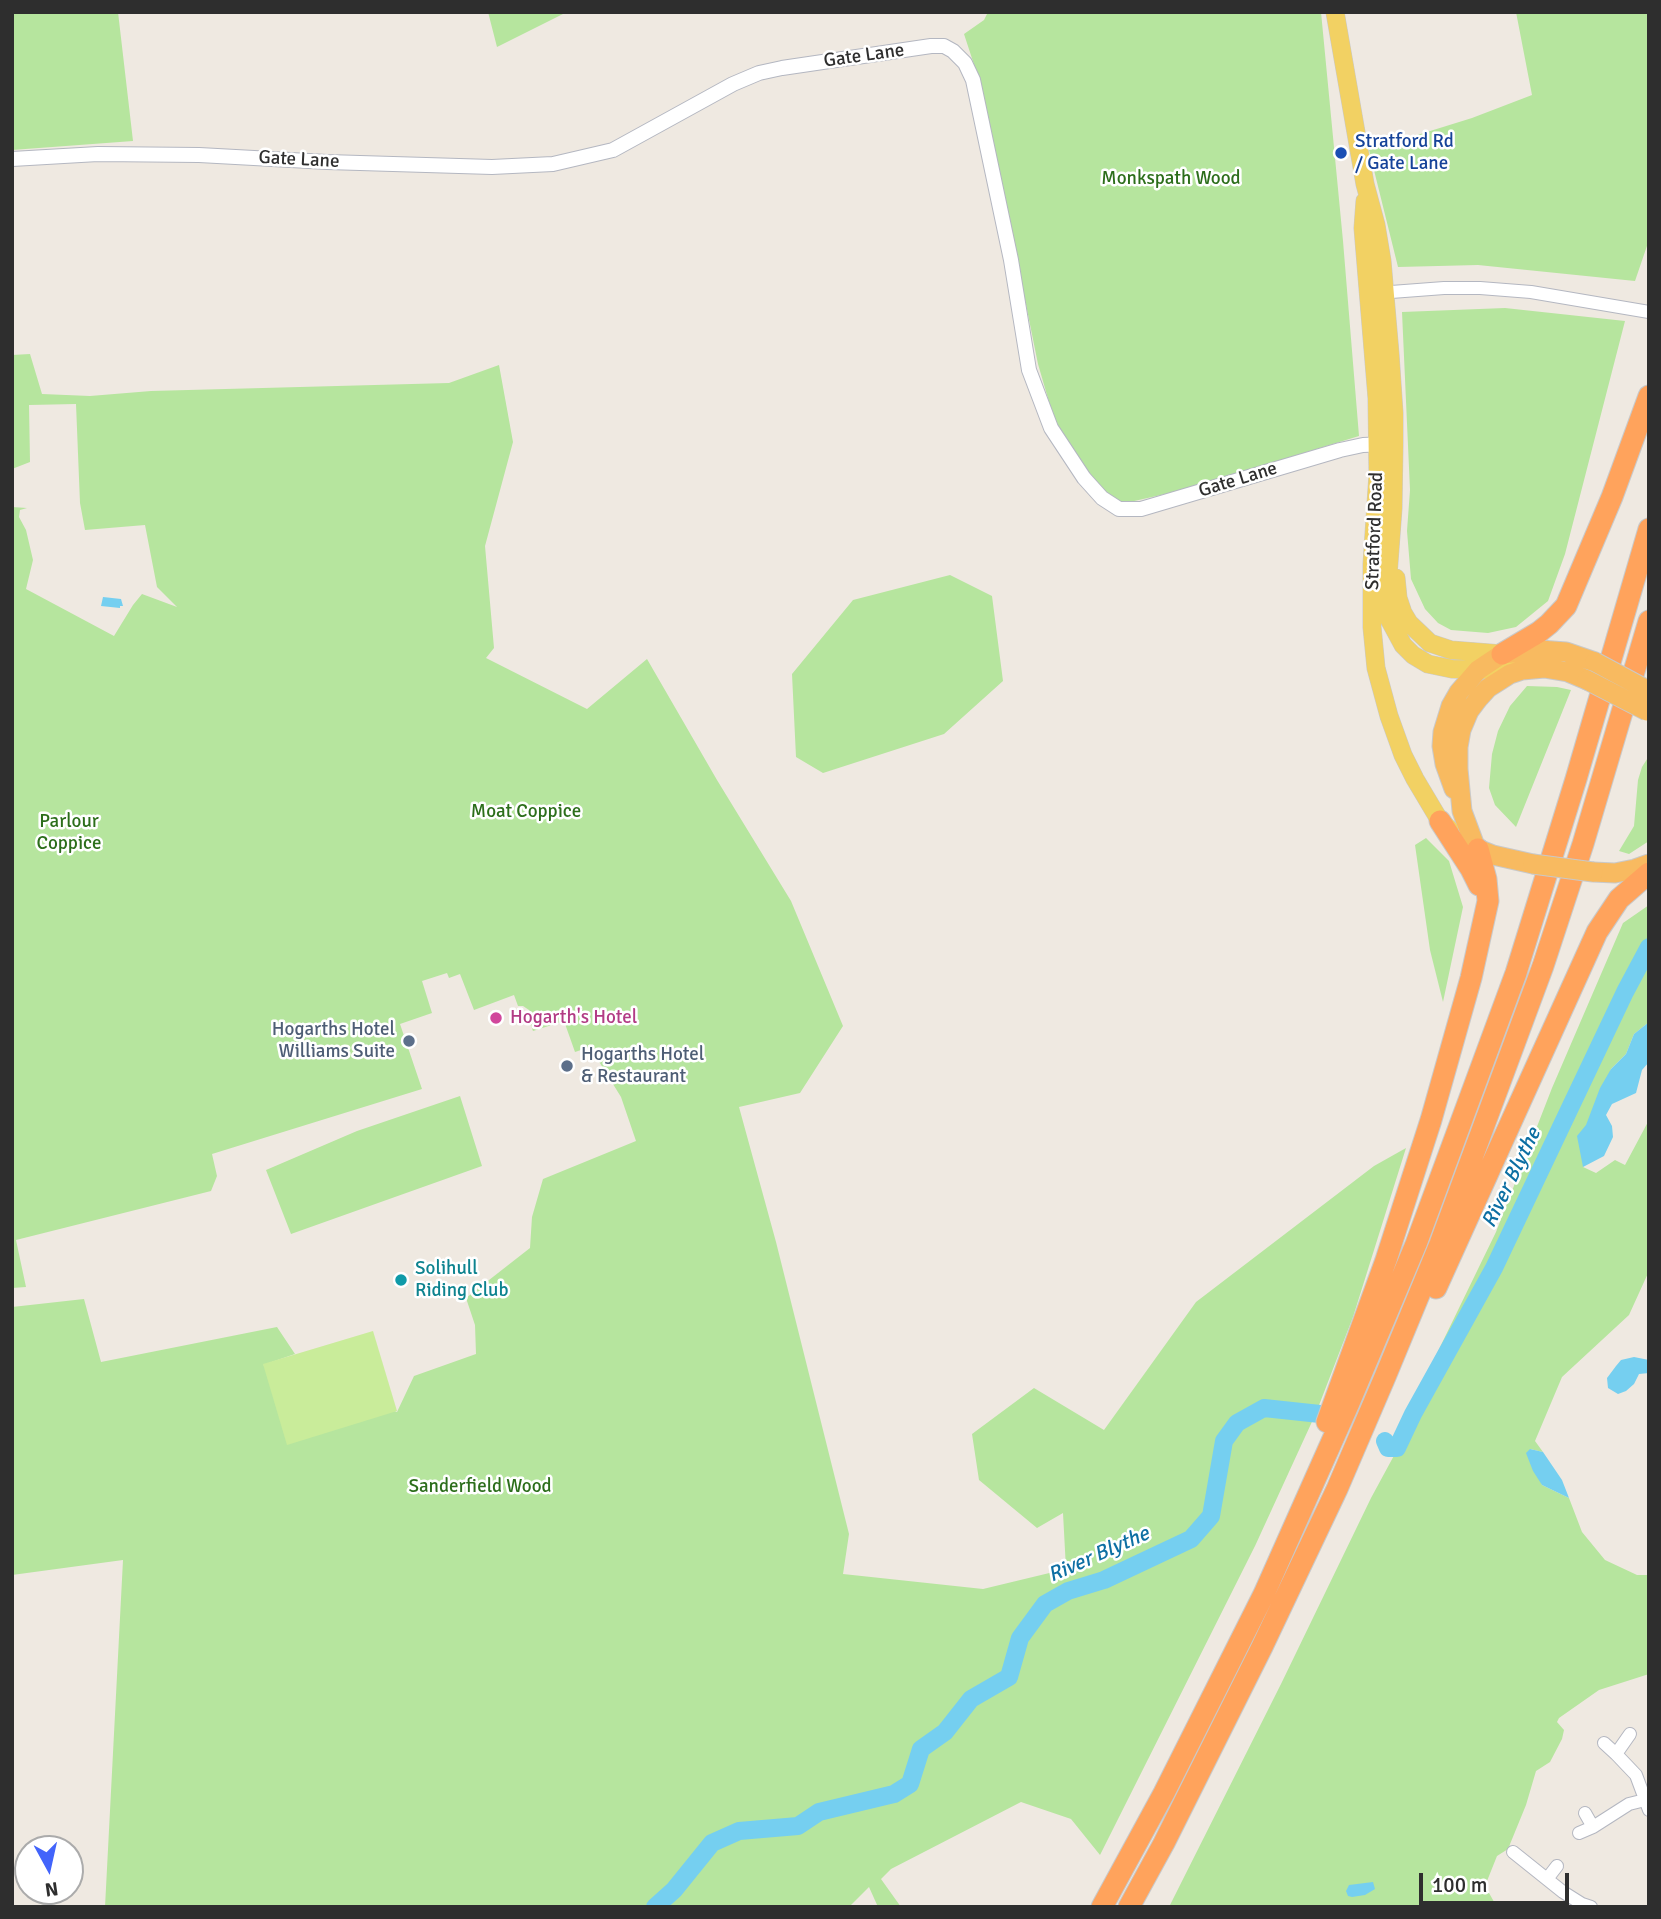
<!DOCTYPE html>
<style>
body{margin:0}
#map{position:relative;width:1661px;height:1919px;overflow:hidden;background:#efe9e1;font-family:Signika,sans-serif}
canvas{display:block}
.frame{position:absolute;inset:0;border:14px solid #2e2e2e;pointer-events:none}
.north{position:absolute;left:14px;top:1835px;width:70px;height:70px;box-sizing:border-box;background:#fff;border:2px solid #ababab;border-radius:50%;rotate:172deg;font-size:19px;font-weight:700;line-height:28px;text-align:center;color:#2e2e2e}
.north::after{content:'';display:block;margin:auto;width:24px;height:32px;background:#4264fb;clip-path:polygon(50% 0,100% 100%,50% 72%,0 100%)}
.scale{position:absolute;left:1419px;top:1873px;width:150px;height:32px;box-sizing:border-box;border:4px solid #2e2e2e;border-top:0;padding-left:9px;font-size:21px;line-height:24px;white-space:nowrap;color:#2e2e2e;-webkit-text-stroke:5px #fff;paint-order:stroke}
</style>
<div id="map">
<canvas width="1661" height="1919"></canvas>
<div class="frame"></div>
<div class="north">N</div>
<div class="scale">100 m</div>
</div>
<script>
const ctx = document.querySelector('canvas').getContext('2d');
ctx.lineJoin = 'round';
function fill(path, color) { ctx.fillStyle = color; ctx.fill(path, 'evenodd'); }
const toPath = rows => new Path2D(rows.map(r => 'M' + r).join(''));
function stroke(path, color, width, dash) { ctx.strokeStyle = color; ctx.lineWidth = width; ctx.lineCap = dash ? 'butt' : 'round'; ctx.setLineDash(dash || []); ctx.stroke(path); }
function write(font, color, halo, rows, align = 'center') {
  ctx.font = font + ' Signika,sans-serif'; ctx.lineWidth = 5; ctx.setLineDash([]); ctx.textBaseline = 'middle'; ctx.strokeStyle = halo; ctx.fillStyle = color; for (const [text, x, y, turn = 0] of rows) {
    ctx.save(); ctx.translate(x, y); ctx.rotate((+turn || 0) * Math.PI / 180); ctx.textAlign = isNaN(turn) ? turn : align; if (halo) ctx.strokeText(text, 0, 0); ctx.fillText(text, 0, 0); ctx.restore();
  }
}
fill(toPath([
 [12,12,118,12,133,141,12,150],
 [488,12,567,12,497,47],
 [988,12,1321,12,1343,241,1359,436,1183,490,1121,504,1096,485,1056,426,1038,364,983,92,964,34,984,20],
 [1516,12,1649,12,1649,240,1635,281,1478,265,1398,267,1369,150,1472,118,1532,95],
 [1505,308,1625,321,1565,554,1548,601,1516,627,1488,633,1451,630,1438,623,1425,609,1411,579,1407,531,1410,490,1402,312],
 [30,354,42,394,90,396,151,391,449,383,499,365,513,442,485,546,494,648,486,658,587,709,647,659,717,780,791,901,843,1026,800,1093,739,1107,776,1242,849,1534,843,1574,983,1589,1066,1569,1063,1513,1037,1528,979,1480,972,1434,1034,1388,1104,1430,1196,1302,1374,1166,1406,1148,1353,1317,1316,1413,1255,1546,1100,1855,1071,1819,1021,1802,891,1869,881,1879,901,1907,878,1907,869,1887,849,1907,105,1907,123,1560,12,1575,12,1307,84,1299,101,1362,277,1327,295,1354,263,1365,397,1412,414,1376,476,1354,475,1325,466,1298,530,1248,532,1217,543,1179,636,1141,621,1097,590,1047,575,1052,564,1021,533,1031,528,1018,530,1014,529,1010,523,1006,518,1006,514,995,474,1010,460,974,449,978,447,973,422,981,432,1013,400,1024,422,1089,212,1154,217,1176,211,1191,16,1240,26,1287,12,1288,12,507,27,508,20,510,19,517,26,530,33,560,26,589,114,636,133,605,142,594,177,607,157,587,145,525,85,530,80,503,76,404,29,405,30,462,12,469,12,355],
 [950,575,992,596,1003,681,944,734,823,773,796,757,792,674,853,600],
 [1527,686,1557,687,1571,690,1516,827,1495,805,1489,788,1492,754,1498,731,1510,706],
 [1649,756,1649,841,1629,854,1619,851,1634,826,1638,780,1642,767],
 [1426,838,1449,861,1463,907,1443,1002,1430,950,1415,845],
 [1649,905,1649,1022,1634,1034,1626,1054,1611,1069,1583,1167,1596,1173,1615,1160,1625,1165,1649,1120,1649,1271,1629,1315,1562,1377,1535,1441,1543,1452,1530,1449,1542,1485,1569,1498,1582,1532,1605,1560,1637,1575,1649,1575,1649,1674,1599,1690,1559,1718,1557,1722,1564,1730,1562,1739,1550,1762,1536,1771,1526,1805,1508,1849,1497,1856,1485,1886,1497,1907,1169,1907,1281,1684,1371,1498,1429,1391,1423,1382,1496,1232,1552,1088,1623,923],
 [460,1096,482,1166,291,1234,266,1170,357,1131]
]), '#b6e59e');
fill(toPath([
 [373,1331,397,1411,287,1445,263,1364]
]), '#c9ec9a');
fill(toPath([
 [103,597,121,599,123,606,120,606,120,608,101,606],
 [1649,1022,1649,1062,1642,1070,1636,1093,1612,1104,1606,1115,1612,1126,1613,1137,1604,1156,1583,1167,1577,1136,1586,1125,1600,1088,1611,1069,1626,1054,1634,1034],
 [1634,1357,1649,1360,1649,1373,1639,1374,1634,1384,1626,1391,1618,1394,1608,1388,1607,1378,1616,1366,1621,1360],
 [1530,1449,1543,1452,1562,1480,1569,1498,1542,1485,1533,1471,1526,1453],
 [1373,1882,1375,1889,1365,1895,1352,1897,1348,1896,1346,1891,1349,1885]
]), '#75cff0');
stroke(toPath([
 [1385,1441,1388,1448,1397,1448,1413,1414,1494,1268,1625,992,1649,947],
 [655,1907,674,1890,712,1843,739,1831,798,1826,819,1812,894,1794,910,1784,921,1749,945,1732,971,1699,1009,1677,1020,1638,1045,1604,1068,1591,1104,1580,1191,1539,1211,1516,1224,1441,1237,1423,1264,1408,1320,1414]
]), '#75cff0', 18);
const minor = toPath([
 [1378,293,1444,288,1480,288,1531,292,1649,312],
 [1630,1734,1616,1754,1636,1775,1649,1810],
 [1604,1743,1616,1754],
 [1585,1813,1593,1827],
 [1579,1833,1593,1827,1629,1804,1645,1800],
 [1513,1852,1563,1892,1582,1904,1591,1907],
 [1547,1879,1557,1866]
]);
const tertiary = toPath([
 [12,159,98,154,199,155,327,162,492,167,553,164,613,150,733,84,759,73,782,68,931,46,944,46,953,51,965,63,973,80,1011,260,1029,370,1051,428,1084,478,1102,498,1119,509,1141,509,1340,450,1363,445,1386,444]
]);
const primary = toPath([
 [1335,12,1365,184,1376,225,1382,261,1390,354,1394,413,1394,444,1393,508,1386,602,1389,619,1403,645,1413,655,1428,664,1452,669,1520,670],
 [1365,201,1363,228,1377,398,1378,474,1372,564,1372,627,1376,668,1389,716,1403,755,1415,779,1440,821,1449,829],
 [1396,578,1398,598,1403,613,1409,623,1430,643,1451,650,1502,654]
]);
const trunk = toPath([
 [1454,789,1445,764,1442,746,1443,732,1451,706,1459,692,1478,670,1502,654,1540,650,1566,652,1595,662],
 [1533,864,1493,855,1478,849,1475,846,1462,811,1458,769,1458,747,1461,730,1469,711,1478,699,1488,688,1510,674,1522,670,1544,668,1568,672,1587,680],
 [1593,872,1615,873,1635,869,1649,864]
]);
const motorway = toPath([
 [1502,654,1539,632,1549,624,1566,606,1612,497,1649,396],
 [1440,821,1471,869,1479,885],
 [1436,1288,1597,932,1619,899,1649,873],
 [1327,1422,1386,1260,1431,1120,1471,978,1488,901,1486,879,1478,849],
 [1102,1907,1164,1793,1264,1594,1349,1403,1416,1244,1516,973,1576,779,1649,529],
 [1129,1907,1164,1843,1262,1647,1337,1489,1385,1377,1440,1244,1543,966,1583,844,1649,621]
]);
stroke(minor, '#b4b7c1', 14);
stroke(tertiary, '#b4b7c1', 16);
stroke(primary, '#c9c9c9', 19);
stroke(trunk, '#c9c9c9', 21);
stroke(motorway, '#c9c9c9', 23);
stroke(minor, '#fff', 12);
stroke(tertiary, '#fff', 14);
stroke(primary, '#f2d163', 18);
stroke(trunk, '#f8ba60', 19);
stroke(motorway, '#ffa35c', 21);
const trunkBridge = toPath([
 [1595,662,1649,691],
 [1587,680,1647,711],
 [1533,864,1593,872]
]);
stroke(trunkBridge, '#c9c9c9', 21, []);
stroke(trunkBridge, '#f8ba60', 19);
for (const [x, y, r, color] of [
 [1341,153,7,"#1a4fb4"],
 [496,1018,7,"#d1479c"],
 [409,1041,7,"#5c6f8a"],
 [567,1066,7,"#5c6f8a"],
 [401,1280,7,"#0f9aa8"]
]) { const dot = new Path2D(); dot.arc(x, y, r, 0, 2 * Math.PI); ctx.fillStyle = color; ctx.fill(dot); stroke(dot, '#fff', 2.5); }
write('19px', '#2e2e2e', '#fff', [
 ["Gate Lane",864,56,-8],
 ["Gate Lane",299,160,3],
 ["Gate Lane",1238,480,-17],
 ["Stratford Road",1375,531,-88]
]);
write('19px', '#164399', '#fff', [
 ["Stratford Rd",1355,142],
 ["/ Gate Lane",1355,164]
], 'left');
write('19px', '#2c6e1b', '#fff', [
 ["Monkspath Wood",1171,179],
 ["Moat Coppice",526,812],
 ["Parlour",69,822],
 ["Coppice",69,844],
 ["Sanderfield Wood",480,1487]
]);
write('19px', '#b23c85', '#fff', [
 ["Hogarth's Hotel",510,1018]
], 'left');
write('19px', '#4e5e75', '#fff', [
 ["Hogarths Hotel",395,1030],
 ["Williams Suite",395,1052],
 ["Hogarths Hotel",581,1055,"left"],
 ["& Restaurant",581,1077,"left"]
], 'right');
write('19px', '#0d838f', '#fff', [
 ["Solihull",415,1269],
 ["Riding Club",415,1291]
], 'left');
write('italic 21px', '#0d6fa3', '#fff', [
 ["River Blythe",1512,1178,-64],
 ["River Blythe",1099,1555,-24]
]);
</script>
